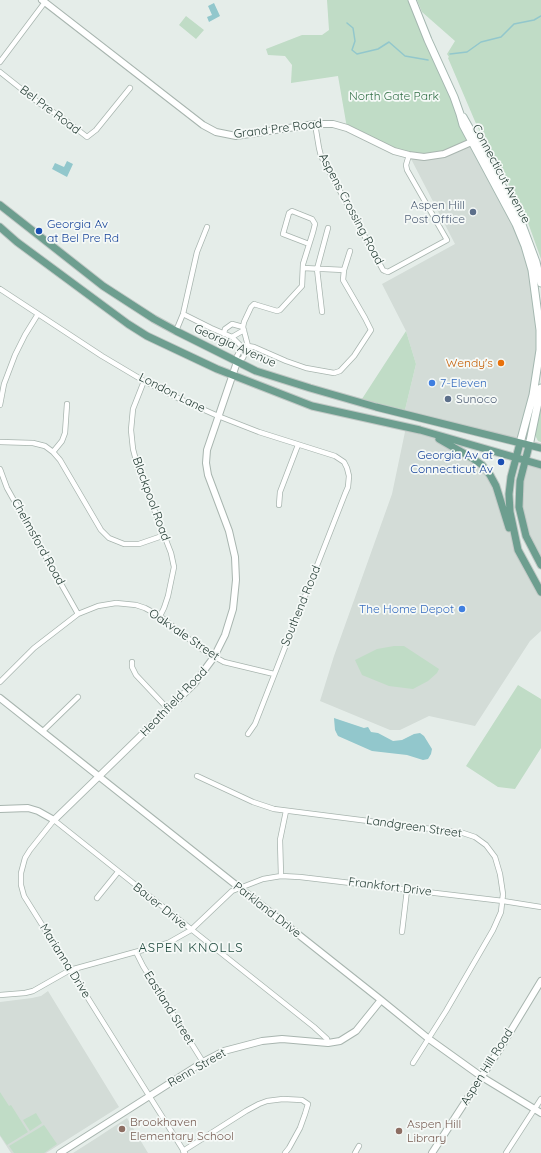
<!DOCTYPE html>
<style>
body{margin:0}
canvas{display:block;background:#e5ede9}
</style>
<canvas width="541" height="1153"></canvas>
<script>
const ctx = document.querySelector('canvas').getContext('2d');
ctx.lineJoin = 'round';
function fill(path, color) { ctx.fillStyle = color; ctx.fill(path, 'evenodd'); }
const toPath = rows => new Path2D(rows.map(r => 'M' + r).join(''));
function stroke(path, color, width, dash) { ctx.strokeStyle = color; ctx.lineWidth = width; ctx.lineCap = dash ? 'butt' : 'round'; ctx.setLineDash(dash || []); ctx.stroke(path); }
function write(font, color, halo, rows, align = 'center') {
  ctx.font = font + ' Quicksand,sans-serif'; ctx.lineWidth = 3.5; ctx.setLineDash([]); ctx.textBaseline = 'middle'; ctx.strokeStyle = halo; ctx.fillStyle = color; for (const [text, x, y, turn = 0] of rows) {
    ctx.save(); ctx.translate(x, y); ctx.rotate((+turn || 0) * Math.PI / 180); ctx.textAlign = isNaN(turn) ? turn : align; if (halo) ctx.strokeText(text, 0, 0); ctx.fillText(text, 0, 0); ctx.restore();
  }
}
fill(toPath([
 [471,142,525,246,540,350,520,443,404,414,416,364,406,331,382,284,455,244,409,155],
 [406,427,429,433,487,470,513,541,541,592,541,631,530,641,475,726,429,716,400,730,390,730,320,701,334,656,392,494],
 [524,461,541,465,541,565,529,542,519,507],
 [48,991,119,1107,46,1153,11,1153,0,1136,0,1002,32,998,41,996],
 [127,1118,148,1153,73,1153,95,1139]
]), '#d3dcd7');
fill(toPath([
 [327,0,410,0,431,56,471,142,444,154,409,155,347,128,338,76,291,83,292,65,285,56,268,55,266,49,302,35,322,35,329,30],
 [417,0,541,0,541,259,526,217,477,126,448,58,449,57,447,54,455,41,422,12],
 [186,16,204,30,196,39,179,25],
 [406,331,416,364,404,414,360,402],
 [541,404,541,442,538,441,535,435],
 [394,646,404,646,439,669,437,673,428,681,413,689,389,686,362,675,355,660,377,649],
 [518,685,541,699,541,748,515,789,498,787,466,766],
 [0,1092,9,1106,11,1105,28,1132,7,1145,0,1135],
 [36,1113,42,1123,30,1131,23,1120],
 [44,1125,57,1144,44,1153,14,1153,9,1146]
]), '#c0dcc6');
fill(toPath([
 [214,3,220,16,209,22,207,17,212,15,208,6],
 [67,161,73,164,67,177,52,169,55,163,64,167],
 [334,718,364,728,368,727,371,732,378,733,393,741,402,740,414,734,420,733,424,736,432,749,431,754,428,759,423,760,407,755,372,751,338,736,335,730]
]), '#92c7cc');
stroke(toPath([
 [347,23,353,28,355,41,352,50,357,54,378,49,389,42,405,56,428,60],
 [450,54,467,52,481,42,501,37,514,24,534,20,541,16]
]), '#92c7cc', 1.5);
const minor = toPath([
 [0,62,45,2],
 [0,72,39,103,64,119,87,137,96,130,130,88],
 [315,124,319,148,321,156,383,270,385,271,388,272,447,240,407,170,406,165,409,155],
 [303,268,344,270],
 [0,289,102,356,144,381,180,399,218,416,259,432,335,456,344,462,347,468,349,476,348,487,345,494,255,724,248,734],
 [322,312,317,269,328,228],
 [183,314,211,328,232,337,242,347],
 [176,331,183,314,197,252,207,227],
 [224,334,225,329,232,324,243,327],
 [232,337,244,330],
 [242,347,248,346,254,347,286,361,306,368,334,373,340,371,354,356,371,330,365,318,343,280,344,270,350,251],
 [237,362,243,358,248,346,243,327,244,322,251,307,254,304,257,305,277,311,280,310,302,286,303,264,313,232,315,224,312,219,292,211,289,213,283,234,309,244],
 [237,362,237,356,242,347],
 [144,381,133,409,131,430,133,449,138,468,171,553,174,567,168,596,164,608,160,616],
 [0,405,4,384,15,355,25,335,38,314],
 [0,442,33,443,45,446,53,452,60,460,101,530,109,538,124,544,139,544,165,535],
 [53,452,62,441,65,433,67,404],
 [0,469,7,488,78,614],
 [279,505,280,492,298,445],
 [132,662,132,667,136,675,168,709],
 [0,682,34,648,78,614,98,606,116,603,136,605,145,608,160,616,204,651,224,662,274,674],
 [43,731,78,697],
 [197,776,253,802,274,809,463,833,475,837,486,845,495,857,500,874,503,894,501,912,493,930,446,1011,413,1063],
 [281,876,280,840,286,811],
 [97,898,118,872],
 [402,932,407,890],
 [136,952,143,966,203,1062],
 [0,995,25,993,33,991,70,970,168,943,191,930,232,891,263,879,281,876,300,877,503,901,541,907],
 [183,1151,246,1111,259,1104,267,1101,283,1099,302,1100,308,1104,305,1114,300,1128,289,1148,285,1153],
 [185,1153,24,896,21,885,21,873,25,858,30,850,54,820,314,1027,327,1039,328,1043],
 [355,1153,359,1146],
 [506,1153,541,1099]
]);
const tertiary = toPath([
 [42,0,203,125,216,132,236,136,315,124,333,124,347,128,394,151,409,155,424,157,444,154,476,140],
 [0,698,381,1000,429,1039,482,1077,541,1113],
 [0,809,28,808,38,811,54,820,194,684,214,657,225,635,233,609,236,580,235,557,229,531,208,475,206,463,207,450,237,362],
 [60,1153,203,1062,224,1051,262,1041,282,1039,328,1043,340,1041,356,1031,381,1000],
 [432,1153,501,1047,541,981]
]);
const secondary = toPath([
 [412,0,428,40,454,97,460,114,463,125,516,224,525,246,532,270,540,330,540,350,533,395,520,443],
 [463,117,510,200,521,222,536,262,541,283],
 [529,446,541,388]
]);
const primary = toPath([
 [0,205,103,286,154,319,176,331,256,371,310,388,376,407,541,448],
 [0,227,17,242,128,324,147,336,217,369,312,406,420,430,541,465],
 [439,439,472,458,482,465,490,475,496,486,509,528],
 [520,443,511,477,509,494,510,512,518,550,541,592],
 [529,446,520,481,519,507,526,536,541,565]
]);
stroke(minor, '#a8b5af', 6);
stroke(tertiary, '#a8b5af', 8);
stroke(secondary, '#a4b7b0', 9);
stroke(primary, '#c2c9c6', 9);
stroke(minor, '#fff', 4.5);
stroke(tertiary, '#fff', 6);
stroke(secondary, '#fff', 7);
stroke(primary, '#6d9e8f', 7);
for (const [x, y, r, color] of [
 [473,212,4,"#5c6f8a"],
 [39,231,4,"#1a4fb4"],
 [501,363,4,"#e8710a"],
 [432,383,4,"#3f7fe0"],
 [448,399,4,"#5c6f8a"],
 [501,462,4,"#1a4fb4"],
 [462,609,4,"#3f7fe0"],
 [122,1129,4,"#8d6e63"],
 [399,1131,4,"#8d6e63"]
]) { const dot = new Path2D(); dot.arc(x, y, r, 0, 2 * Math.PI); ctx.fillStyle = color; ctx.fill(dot); stroke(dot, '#f5f9f7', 1.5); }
write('12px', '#337047', '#f5f9f7', [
 ["North Gate Park",394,96]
]);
write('12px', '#253d35', '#f5f9f7', [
 ["Bel Pre Road",50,110,37],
 ["Grand Pre Road",278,129,-7],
 ["Connecticut Avenue",501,174,62],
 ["Aspens Crossing Road",351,209,62],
 ["Georgia Avenue",235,346,24],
 ["London Lane",172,393,27],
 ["Blackpool Road",151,499,70],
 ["Chelmsford Road",38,542,61],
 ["Southend Road",301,606,-68],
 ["Oakvale Street",184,635,34],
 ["Heathfield Road",174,702,-46],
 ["Landgreen Street",414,827,8],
 ["Frankfort Drive",390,887,7],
 ["Bauer Drive",160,906,39],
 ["Parkland Drive",267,910,38],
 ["Marianna Drive",65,961,58],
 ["Eastland Street",169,1008,58],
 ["Aspen Hill Road",487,1067,-58],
 ["Renn Street",197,1068,-30]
]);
write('12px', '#4e5e75', '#f5f9f7', [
 ["Aspen Hill",465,205],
 ["Post Office",465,219],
 ["Sunoco",456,399,"left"]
], 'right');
write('12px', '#164399', '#f5f9f7', [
 ["Georgia Av",47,224],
 ["at Bel Pre Rd",47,238],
 ["Georgia Av at",493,455,"right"],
 ["Connecticut Av",493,469,"right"]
], 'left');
write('12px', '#c56008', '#f5f9f7', [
 ["Wendy's",493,363]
], 'right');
write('12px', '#366cbe', '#f5f9f7', [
 ["7-Eleven",440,383],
 ["The Home Depot",454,609,"right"]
], 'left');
write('12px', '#785e54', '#f5f9f7', [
 ["Brookhaven",130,1122],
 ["Elementary School",130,1136],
 ["Aspen Hill",407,1124],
 ["Library",407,1138]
], 'left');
ctx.letterSpacing = '1px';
write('13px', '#234d41', '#f5f9f7', [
 ["ASPEN KNOLLS",191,948]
]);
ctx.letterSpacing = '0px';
</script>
